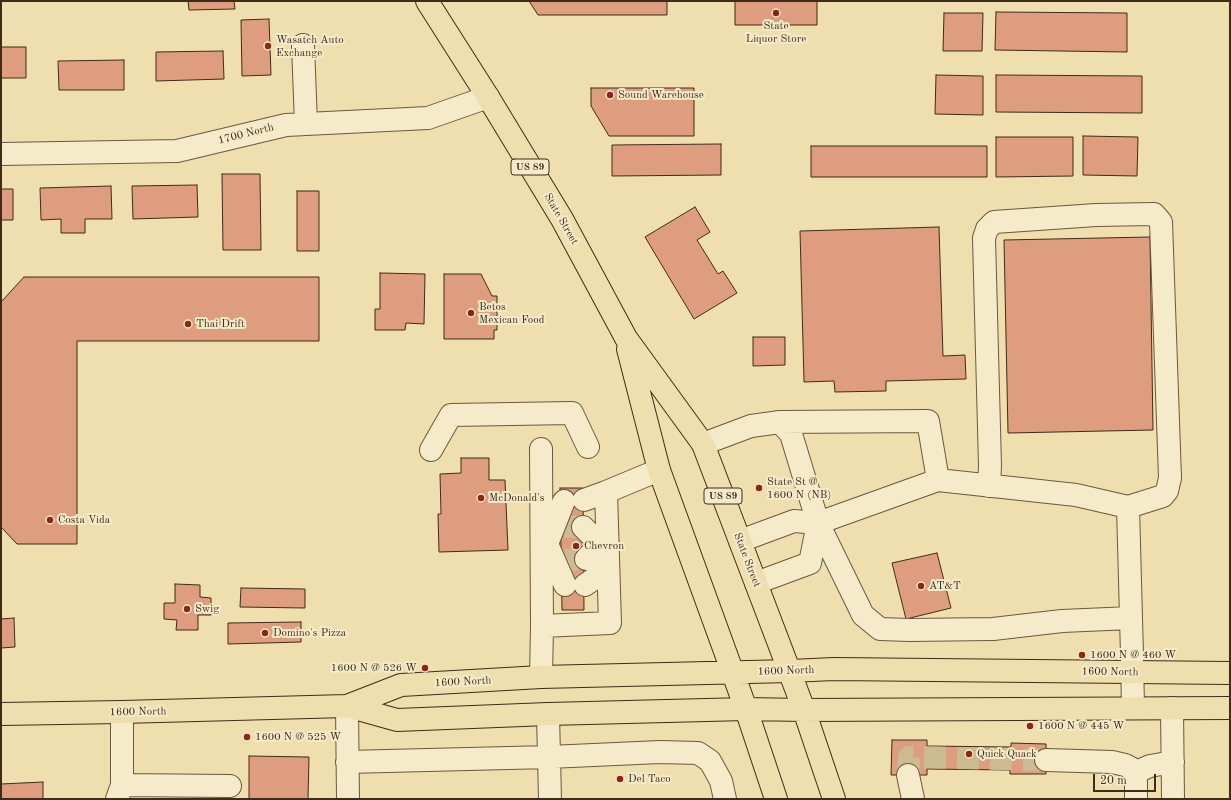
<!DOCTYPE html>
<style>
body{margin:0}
#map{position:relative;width:1231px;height:800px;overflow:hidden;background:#efdfae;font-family:"Old Standard TT",serif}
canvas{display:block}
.frame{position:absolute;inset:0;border:2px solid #3f2b19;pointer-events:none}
.scale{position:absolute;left:1093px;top:774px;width:63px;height:18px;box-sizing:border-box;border:2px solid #3f2b19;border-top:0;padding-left:5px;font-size:12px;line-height:14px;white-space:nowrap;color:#3f2b19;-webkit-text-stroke:3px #f5eaca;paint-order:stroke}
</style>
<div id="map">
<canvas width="1231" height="800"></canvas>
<div class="frame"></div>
<div class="scale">20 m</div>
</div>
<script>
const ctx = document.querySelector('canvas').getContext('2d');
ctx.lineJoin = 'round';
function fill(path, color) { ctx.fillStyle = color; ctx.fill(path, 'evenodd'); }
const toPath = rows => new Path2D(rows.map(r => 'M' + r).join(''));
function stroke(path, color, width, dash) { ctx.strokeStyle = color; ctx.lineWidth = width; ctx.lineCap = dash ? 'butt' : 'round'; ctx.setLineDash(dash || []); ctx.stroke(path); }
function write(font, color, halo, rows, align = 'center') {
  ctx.font = font + ' "Old Standard TT",serif'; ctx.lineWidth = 4; ctx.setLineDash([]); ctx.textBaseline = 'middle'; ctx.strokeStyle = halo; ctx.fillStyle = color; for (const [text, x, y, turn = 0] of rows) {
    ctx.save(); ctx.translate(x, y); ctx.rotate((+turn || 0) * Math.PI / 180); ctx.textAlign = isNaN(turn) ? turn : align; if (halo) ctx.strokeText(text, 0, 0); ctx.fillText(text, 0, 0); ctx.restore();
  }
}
const building = toPath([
 [188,1,234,1,235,9,189,10,188,1],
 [529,1,667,1,667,15,538,15,529,1],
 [735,1,817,1,817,25,735,25,735,1],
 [996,12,1127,13,1127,52,995,50,996,12],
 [944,13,983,13,982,51,943,51,944,13],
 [269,19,271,75,242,76,241,20,269,19],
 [1,47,26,47,26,78,1,78,1,47],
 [223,51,224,79,156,81,156,52,223,51],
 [124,60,124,90,59,90,58,61,124,60],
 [936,75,983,76,983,115,935,114,936,75],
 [996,75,1142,76,1142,113,996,112,996,75],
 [591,88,694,88,694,136,609,136,591,106,591,88],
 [1083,136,1138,137,1137,176,1083,175,1083,136],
 [996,137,1073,137,1073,176,996,177,996,137],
 [721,144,721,175,612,176,612,145,721,144],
 [811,146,987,146,987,177,811,177,811,146],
 [222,174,260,174,261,250,223,250,222,174],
 [197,185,198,217,133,219,132,186,197,185],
 [111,186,112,219,85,219,85,233,61,233,61,219,41,220,40,188,111,186],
 [1,189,13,189,13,220,1,220,1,189],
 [297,191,319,191,319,251,297,251,297,191],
 [695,207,710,232,697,240,718,274,723,271,737,293,694,319,645,237,695,207],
 [939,227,943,356,965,355,966,379,886,381,886,391,835,392,834,381,804,382,800,231,939,227],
 [1150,237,1153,430,1008,433,1004,240,1150,237],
 [380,273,425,274,424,324,406,323,405,330,375,330,375,309,380,309,380,273],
 [444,274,481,274,492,296,497,296,497,330,494,330,494,339,444,339,444,274],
 [24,277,319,277,319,341,77,341,77,544,17,544,1,527,1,302,24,277],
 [753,337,785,337,785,365,753,366,753,337],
 [461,458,489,458,489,480,505,480,508,550,439,552,438,514,441,514,440,474,461,473,461,458],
 [560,488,583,488,584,610,562,610,560,488],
 [937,553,951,608,906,619,892,563,937,553],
 [175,584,200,585,200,597,211,598,211,615,198,615,198,630,176,630,177,620,164,619,164,603,175,603,175,584],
 [241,588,305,589,305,608,240,607,241,588],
 [14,618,15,647,1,648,1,619,14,618],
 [301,622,301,642,228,644,228,623,301,622],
 [892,740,927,740,927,746,1011,747,1011,743,1046,744,1046,774,1010,774,1010,770,927,769,927,775,891,775,892,740],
 [249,756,309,757,308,799,249,799,249,756],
 [43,782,43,799,1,799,1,784,43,782]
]);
fill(building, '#de9d7f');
stroke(building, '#3f2b19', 1);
stroke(toPath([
 [564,527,583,527],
 [565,560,586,559],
 [908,775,909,757,1046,760]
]), '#ccbb90', 22, [22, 11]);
const minor = toPath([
 [303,45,306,124],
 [1,154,177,151,286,125,428,118,488,97],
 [780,422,928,421,938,480],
 [703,444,751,426,780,422,791,434,818,523,863,615,880,629,909,630,993,629,1062,621,1131,618],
 [541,449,542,626],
 [431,450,451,415,572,413,588,447],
 [989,486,990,466,984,238,987,229,994,222,1096,215,1154,214,1161,222,1170,478,1167,491,1163,496,1128,507],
 [584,500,606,492],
 [564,501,547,544,565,585],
 [583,527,600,544,608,544],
 [740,541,794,521,818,523,938,480,1076,495,1128,507,1132,655,1133,708],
 [586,559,600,544],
 [756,583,810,563,818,523],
 [585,585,608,569],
 [541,677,542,626,610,623,606,492,659,470],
 [347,706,348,799],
 [1172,708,1173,799],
 [548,714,550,799],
 [1046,760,1112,762,1125,765,1131,768,1134,773,1136,778,1136,799],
 [347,762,549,757,660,752,698,753,710,761,721,781,725,799],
 [1134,773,1150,766,1173,762],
 [908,775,913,799],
 [122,785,230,786],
 [117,799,122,785,122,712]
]);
const major = toPath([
 [427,1,488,97,562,219,626,338,703,444,778,641,804,710,834,799],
 [628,349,659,470,746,709,776,799],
 [347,706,401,685,541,677,790,671,834,669,1230,673],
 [1,714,122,712,347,706,397,720,548,714,746,709,804,710,1230,708]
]);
stroke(minor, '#6b583e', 24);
stroke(major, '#3f2b19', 24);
stroke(minor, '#f5eaca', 22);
stroke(major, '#efdfae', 22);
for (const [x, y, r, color] of [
 [776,13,4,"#8f2418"],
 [268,46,4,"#8f2418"],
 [610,95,4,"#8f2418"],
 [471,313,4,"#8f2418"],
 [188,324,4,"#8f2418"],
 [759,488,4,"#8f2418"],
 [481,498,4,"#8f2418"],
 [50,520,4,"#8f2418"],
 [576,546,4,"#8f2418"],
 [921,586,4,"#8f2418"],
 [187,609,4,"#8f2418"],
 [265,633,4,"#8f2418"],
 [1082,655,4,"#8f2418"],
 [425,668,4,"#8f2418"],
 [1030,726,4,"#8f2418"],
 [247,737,4,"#8f2418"],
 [969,754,4,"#8f2418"],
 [620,779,4,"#8f2418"]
]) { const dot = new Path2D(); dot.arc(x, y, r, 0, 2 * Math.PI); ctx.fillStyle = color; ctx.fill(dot); stroke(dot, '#f5eaca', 1.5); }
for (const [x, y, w] of [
 [530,167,38],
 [723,496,38]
]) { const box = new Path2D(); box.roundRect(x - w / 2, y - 8, w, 16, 3); ctx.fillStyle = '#f5eaca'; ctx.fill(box); stroke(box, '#3f2b19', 1); }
write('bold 10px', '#3f2b19', null, [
 ["US 89",530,167],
 ["US 89",723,496]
]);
write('11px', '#3f2b19', '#f5eaca', [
 ["State",776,26,"center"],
 ["Liquor Store",776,39,"center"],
 ["Wasatch Auto",276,40],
 ["Exchange",276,53],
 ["Sound Warehouse",618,95],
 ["Betos",479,307],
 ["Mexican Food",479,320],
 ["Thai Drift",196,324],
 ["State St @",767,482],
 ["1600 N (NB)",767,495],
 ["McDonald's",489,498],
 ["Costa Vida",58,520],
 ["Chevron",584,546],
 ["AT&T",929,586],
 ["Swig",195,609],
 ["Domino's Pizza",273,633],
 ["1600 N @ 460 W",1090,655],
 ["1600 N @ 526 W",417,668,"right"],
 ["1600 N @ 445 W",1038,726],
 ["1600 N @ 525 W",255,737],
 ["Quick Quack",977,754],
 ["Del Taco",628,779]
], 'left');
write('11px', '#3f2b19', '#f5eaca', [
 ["1700 North",246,134,-14],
 ["State Street",561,219,60],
 ["State Street",747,560,69],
 ["1600 North",786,671,-2],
 ["1600 North",1110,672,1],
 ["1600 North",463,682,-3],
 ["1600 North",138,712,-1]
]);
</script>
